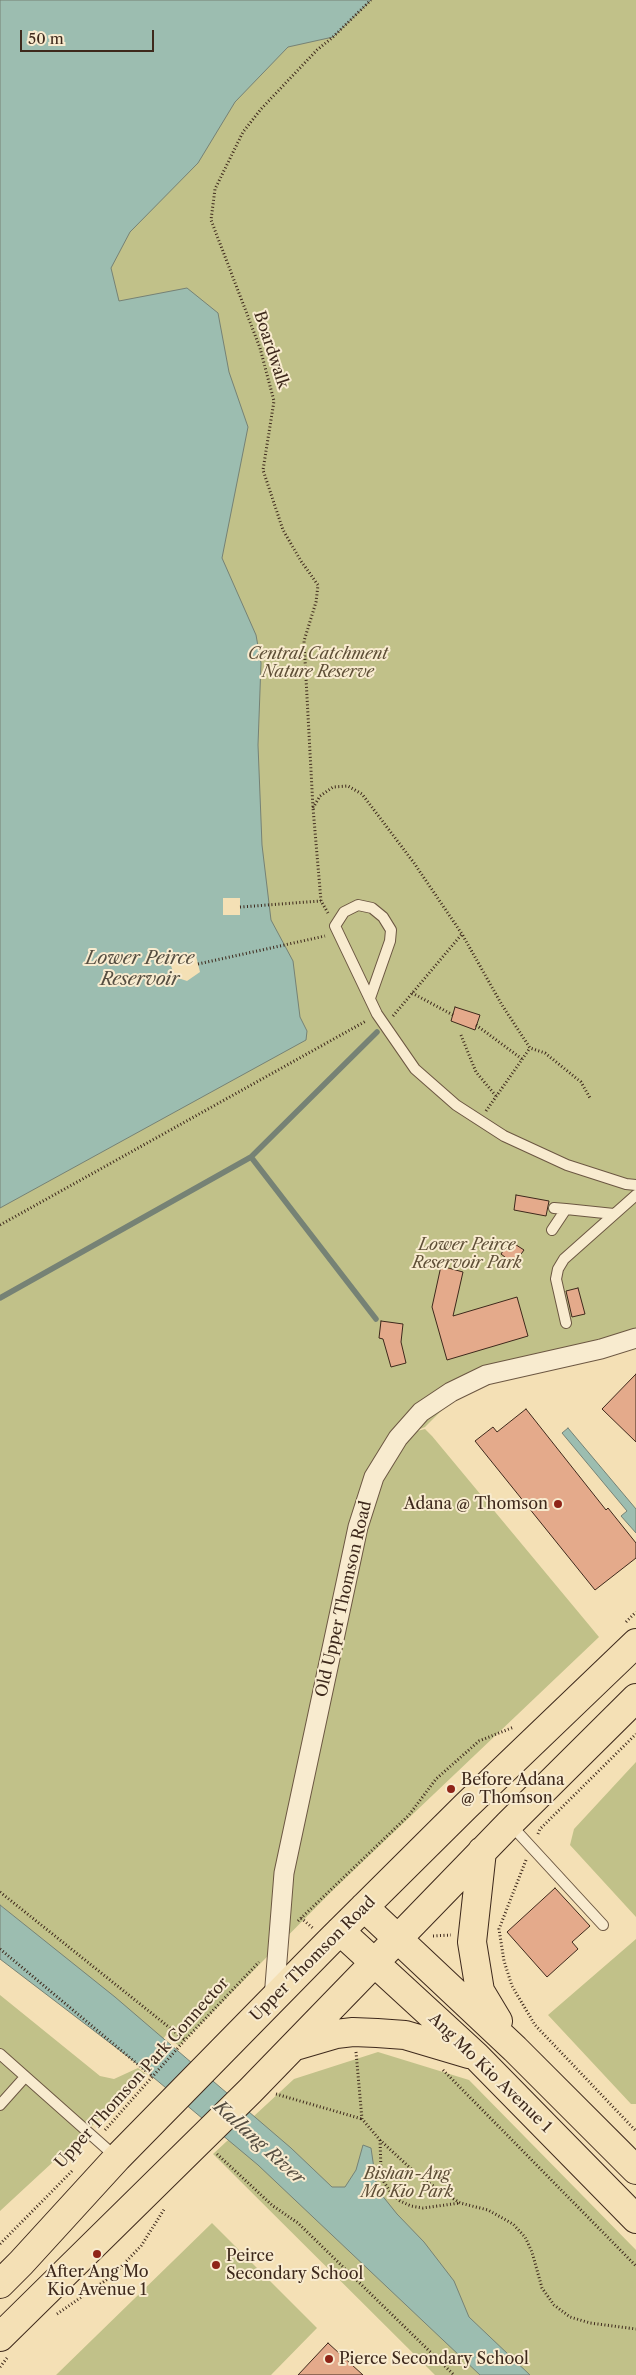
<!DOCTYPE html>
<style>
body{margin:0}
#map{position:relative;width:636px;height:2375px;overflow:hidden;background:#f4e0b5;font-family:"Libre Caslon Text",serif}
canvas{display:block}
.scale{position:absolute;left:20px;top:30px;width:134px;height:22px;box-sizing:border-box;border:2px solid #3e291c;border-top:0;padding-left:6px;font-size:15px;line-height:18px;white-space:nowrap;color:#3e291c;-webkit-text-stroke:4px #f8ebcf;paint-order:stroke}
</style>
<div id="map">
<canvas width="636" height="2375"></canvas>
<div class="scale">50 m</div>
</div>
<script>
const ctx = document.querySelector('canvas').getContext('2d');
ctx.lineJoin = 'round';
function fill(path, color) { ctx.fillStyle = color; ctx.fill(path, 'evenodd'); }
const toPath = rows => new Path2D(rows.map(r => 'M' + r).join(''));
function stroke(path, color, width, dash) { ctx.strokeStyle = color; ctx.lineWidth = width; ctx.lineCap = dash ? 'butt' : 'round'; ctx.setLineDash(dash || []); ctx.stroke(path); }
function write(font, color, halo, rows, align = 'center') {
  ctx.font = font + ' "Libre Caslon Text",serif'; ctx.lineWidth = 4; ctx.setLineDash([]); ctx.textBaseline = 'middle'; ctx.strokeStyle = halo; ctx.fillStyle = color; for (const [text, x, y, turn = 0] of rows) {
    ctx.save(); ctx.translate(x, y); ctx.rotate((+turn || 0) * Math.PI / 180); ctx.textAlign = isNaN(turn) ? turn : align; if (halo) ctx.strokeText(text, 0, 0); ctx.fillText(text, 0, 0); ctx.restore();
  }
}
fill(toPath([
 [0,0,636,0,636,1338,482,1382,446,1406,425,1427,413,1432,425,1429,432,1436,599,1637,332,1891,179,2046,166,2035,163,2039,0,1905],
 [636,1762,636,1917,570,1845,574,1829],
 [636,1939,636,2104,631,2104,548,2015],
 [0,1995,100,2076,114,2079,138,2068,147,2075,0,2211],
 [378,2052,469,2080,636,2250,636,2375,435,2375,213,2154,294,2079],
 [212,2223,317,2328,271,2375,56,2375]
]), '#c1c189');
const water = toPath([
 [0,0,371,0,333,37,288,47,235,102,198,163,130,232,111,268,119,301,187,288,218,313,229,372,248,427,222,558,256,635,261,663,258,745,262,845,271,920,293,961,300,1017,307,1031,306,1040,0,1208,0,0],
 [568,1428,636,1509,636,1533,621,1516,627,1511,562,1433,568,1428],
 [0,1905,115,1997,291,2148,332,2187,345,2187,356,2170,363,2145,371,2148,377,2189,397,2214,424,2242,454,2281,469,2317,530,2375,480,2375,258,2165,135,2062,0,1959,0,1905]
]);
fill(water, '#9cbdb0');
stroke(water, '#768275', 1);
fill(toPath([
 [223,898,240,898,240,915,223,915],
 [182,953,196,956,200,972,187,981,175,977,170,963]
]), '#f4e0b5');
stroke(toPath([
 [251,1157,377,1032],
 [0,1298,251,1157,376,1319]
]), '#768275', 5.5);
const building = toPath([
 [455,1007,480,1015,475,1030,451,1021,455,1007],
 [516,1195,549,1201,546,1216,514,1210,516,1195],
 [510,1241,524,1250,514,1264,501,1254,510,1241],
 [441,1266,463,1272,453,1316,517,1297,528,1336,447,1360,432,1307,441,1266],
 [578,1288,585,1314,572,1317,566,1291,578,1288],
 [381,1321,403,1324,401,1342,406,1363,391,1367,383,1339,379,1338,381,1321],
 [636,1374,636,1442,602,1409,636,1374],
 [526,1409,606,1510,608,1508,636,1543,636,1558,595,1590,475,1441,493,1427,497,1432,526,1409],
 [555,1888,590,1926,572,1942,578,1949,547,1977,507,1932,555,1888],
 [328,2343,363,2375,298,2375,328,2343]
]);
fill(building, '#e4aa8b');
stroke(building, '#3e291c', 1);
const service = toPath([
 [370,998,390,941,391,930,383,917,372,908,358,905,344,912,335,926,377,1014,415,1069,456,1105,504,1136,567,1165,626,1184,636,1185],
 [554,1208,566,1209],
 [552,1230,566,1209,614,1214],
 [566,1323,556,1279,558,1269,564,1259,636,1195],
 [510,1824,603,1925],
 [0,2054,116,2157],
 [0,2105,25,2077]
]);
const minor = toPath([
 [274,1998,284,1873,358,1527,374,1477,398,1438,421,1412,451,1392,486,1375,601,1349,636,1338]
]);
const primary = toPath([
 [482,1851,472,1942,480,1991,498,2021],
 [364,1907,515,2049,636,2170],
 [340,1931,476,2056,636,2219],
 [295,2046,336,2034,353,2032,377,2033,405,2035,469,2054],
 [0,2284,21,2263,117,2158,329,1942,466,1806,636,1643],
 [0,2337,250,2091,509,1824,636,1698]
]);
stroke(service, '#6c5742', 12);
stroke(minor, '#6c5742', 21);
stroke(primary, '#3e291c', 30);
stroke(toPath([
 [313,808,320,796,333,787,348,786,362,794,414,863,462,934,502,1005,530,1048,545,1053,581,1082,590,1098],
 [240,907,321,901],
 [328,913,321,901,313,808,304,641,316,602,318,585,301,561,283,530,263,470,274,401,260,348,211,220,215,189,243,132,261,109,317,50,333,37,371,0],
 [198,964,325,936],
 [412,993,453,1015],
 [393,1016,462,934],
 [476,1025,522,1059],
 [461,1035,476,1072,496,1096],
 [486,1111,530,1048],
 [0,1225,366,1021],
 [626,1622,636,1612],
 [538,1834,540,1829,636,1734],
 [526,1860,499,1929,504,1961,512,1986,535,2025,636,2131],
 [0,1892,185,2040],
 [301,1918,314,1929],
 [298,1921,409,1815,436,1779,479,1741,514,1727],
 [433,1936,451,1935],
 [0,1949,153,2077],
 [356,2052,362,2119,380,2140,421,2178,460,2203,488,2210,513,2224,525,2237,532,2252,542,2288,554,2305,570,2317,590,2323,636,2329],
 [443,2070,636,2266],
 [276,2094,362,2119],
 [105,2130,185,2040,259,1962],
 [380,2140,381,2170,384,2182,391,2193,400,2201,411,2206,423,2208,460,2203],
 [217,2154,273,2206,298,2223,454,2375],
 [0,2244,73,2170],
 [57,2314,112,2276,141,2246,165,2208],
 [0,2367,7,2358]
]), '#3e291c', 3, [1, 2.5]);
stroke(service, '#f8ebcf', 10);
stroke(minor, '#f8ebcf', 19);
stroke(primary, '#f4e0b5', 28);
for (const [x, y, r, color] of [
 [558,1504,5,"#8f2418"],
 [451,1789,5,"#8f2418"],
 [97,2254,5,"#8f2418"],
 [216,2265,5,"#8f2418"],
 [329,2359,5,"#8f2418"]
]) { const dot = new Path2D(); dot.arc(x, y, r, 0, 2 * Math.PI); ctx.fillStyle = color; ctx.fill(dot); stroke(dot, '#f8ebcf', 2); }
write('16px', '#3e291c', '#f8ebcf', [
 ["Boardwalk",271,350,72],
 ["Old Upper Thomson Road",344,1599,-77],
 ["Upper Thomson Road",313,1959,-45],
 ["Upper Thomson Park Connector",142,2073,-48],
 ["Ang Mo Kio Avenue 1",490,2073,44]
]);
write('italic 16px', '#5f4f37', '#f8ebcf', [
 ["Central Catchment",318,654],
 ["Nature Reserve",318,672],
 ["Lower Peirce",467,1245],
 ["Reservoir Park",467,1263],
 ["Bishan-Ang",407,2174],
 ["Mo Kio Park",407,2192]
]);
write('16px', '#3e291c', '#f8ebcf', [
 ["Adana @ Thomson",548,1504,"right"],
 ["Before Adana",461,1780],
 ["@ Thomson",461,1798],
 ["Peirce",226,2256],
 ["Secondary School",226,2274],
 ["After Ang Mo",97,2272,"center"],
 ["Kio Avenue 1",97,2290,"center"],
 ["Pierce Secondary School",339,2359]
], 'left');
write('italic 18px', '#564e41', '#f8ebcf', [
 ["Lower Peirce",140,959],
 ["Reservoir",140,980],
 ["Kallang River",259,2143,42]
]);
</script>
